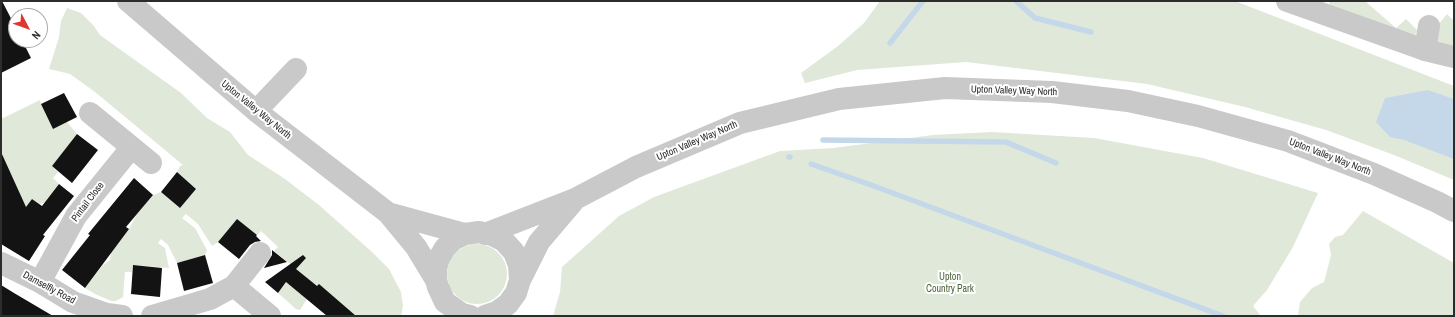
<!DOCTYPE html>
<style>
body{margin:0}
#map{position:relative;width:1455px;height:317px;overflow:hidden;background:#fff;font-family:"Archivo Narrow",sans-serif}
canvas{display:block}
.frame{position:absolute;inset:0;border:2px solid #2c2c2c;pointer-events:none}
.north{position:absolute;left:8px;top:8px;width:40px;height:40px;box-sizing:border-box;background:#fff;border:1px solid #ababab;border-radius:50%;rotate:131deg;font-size:11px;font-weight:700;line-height:16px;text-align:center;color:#2c2c2c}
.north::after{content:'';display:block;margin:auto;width:14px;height:18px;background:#de3732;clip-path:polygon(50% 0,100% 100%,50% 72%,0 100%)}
</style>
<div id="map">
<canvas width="1455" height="317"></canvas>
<div class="frame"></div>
<div class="north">N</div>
</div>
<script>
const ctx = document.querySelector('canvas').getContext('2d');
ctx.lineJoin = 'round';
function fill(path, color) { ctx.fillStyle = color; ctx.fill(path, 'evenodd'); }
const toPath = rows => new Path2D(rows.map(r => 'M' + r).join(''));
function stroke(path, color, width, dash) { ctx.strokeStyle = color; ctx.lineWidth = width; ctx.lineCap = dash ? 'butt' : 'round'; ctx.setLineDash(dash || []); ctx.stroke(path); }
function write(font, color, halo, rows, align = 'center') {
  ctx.font = font + ' "Archivo Narrow",sans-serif'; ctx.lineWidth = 4; ctx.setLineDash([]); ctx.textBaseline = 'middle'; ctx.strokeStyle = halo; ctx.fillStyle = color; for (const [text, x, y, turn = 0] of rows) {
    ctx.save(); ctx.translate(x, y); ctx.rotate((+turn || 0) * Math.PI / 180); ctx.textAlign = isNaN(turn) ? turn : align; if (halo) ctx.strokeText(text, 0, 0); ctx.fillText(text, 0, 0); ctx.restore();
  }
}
fill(toPath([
 [880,1,1235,1,1454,86,1454,180,1394,155,1326,130,1245,107,1147,84,966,62,857,70,805,83,801,73,838,46,864,23],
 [1329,1,1365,1,1396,28,1406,19,1417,30,1417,33,1413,36,1330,8],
 [67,8,81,13,94,26,100,35,181,93,207,118,230,132,248,155,285,179,319,205,371,251,389,269,401,292,403,306,401,316,342,316,307,299,300,310,296,309,278,293,296,269,274,251,278,247,261,231,257,235,237,219,218,242,212,246,198,224,186,214,182,218,195,228,207,250,205,255,177,263,168,245,161,239,158,243,165,248,169,268,133,265,132,272,125,272,123,297,116,301,111,301,95,294,85,288,103,265,110,260,111,252,129,229,137,214,153,195,161,192,180,208,196,189,177,172,180,166,183,165,95,92,70,74,49,69,59,37,61,21],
 [1447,14,1454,21,1454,48,1436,42,1438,25],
 [40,100,41,104,67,122,77,134,52,166,58,172,53,178,59,184,44,203,40,204,32,199,22,213,1,199,18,190,11,174,1,172,1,119],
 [992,132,1094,138,1203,158,1318,193,1293,247,1267,290,1253,306,1261,316,553,316,560,292,562,267,619,216,654,197,780,151,833,148,933,135],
 [1363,211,1454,263,1454,316,1298,316,1300,302,1312,288,1324,282,1331,255,1329,244,1335,237,1343,235],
 '447 274a30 30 0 1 1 60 0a30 30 0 1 1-60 0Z'
]), '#e0e9d9');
fill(toPath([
 [1428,90,1454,99,1454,159,1404,140,1390,137,1376,122,1385,98]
]), '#c5d8e9');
stroke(toPath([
 [1016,1,1035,18,1091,32],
 [890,43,923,1],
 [823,140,1006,142,1056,163],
 [789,157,790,157],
 [811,164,874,186,1223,316]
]), '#c5d8e9', 5.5);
fill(toPath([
 [1,1,2,1,16,28,16,40,22,40,31,58,1,73],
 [64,93,77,117,53,129,41,104],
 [77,134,98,150,72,183,52,166],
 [1,152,26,207,32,199,42,206,59,184,74,196,43,235,45,236,29,261,1,244],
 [177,172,196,189,180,208,161,192],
 [134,178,153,195,126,227,129,229,85,288,62,270,90,235,88,234],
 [237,219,257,235,256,236,261,241,255,242,250,245,239,259,218,242],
 [272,250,287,262,264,268,272,255],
 [205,255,213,283,184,291,177,263],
 [303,255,306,258,296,269,317,286,319,284,356,316,327,316,286,282,278,293,265,282],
 [133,265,162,268,160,297,131,294],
 [1,285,14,293,53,316,1,316]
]), '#131313');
stroke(toPath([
 [128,1,256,111,388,213,416,247,436,280],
 [1287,1,1425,50,1454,57],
 [1425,50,1429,26],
 [256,111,296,69],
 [90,113,151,163],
 [388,213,465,234],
 [485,234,575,199,636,167,740,123,839,99,945,88,1052,92,1128,101,1198,116,1288,141,1374,174,1437,202,1454,211],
 [1,263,40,282,73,302,107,314,122,316],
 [520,280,539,242,573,202],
 [40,282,76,216,131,148],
 [234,286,260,253],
 [152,316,210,299,234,286,270,316],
 [470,316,462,314,445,302,438,287,436,280,436,268,439,258,445,248,453,240,465,234,479,232,492,235,504,241,514,252,519,265,520,280,516,293,508,304,497,312,485,316]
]), '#c9c9c9', 22);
write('10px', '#2c2c2c', '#fff', [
 ["Upton Valley Way North",1014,91,2],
 ["Upton Valley Way North",256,110,39],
 ["Upton Valley Way North",697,141,-23],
 ["Upton Valley Way North",1330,157,21],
 ["Pintail Close",88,202,-53],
 ["Damselfly Road",49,288,28]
]);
write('10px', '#4b653b', '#fff', [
 ["Upton",950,277],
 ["Country Park",950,289]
]);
</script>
